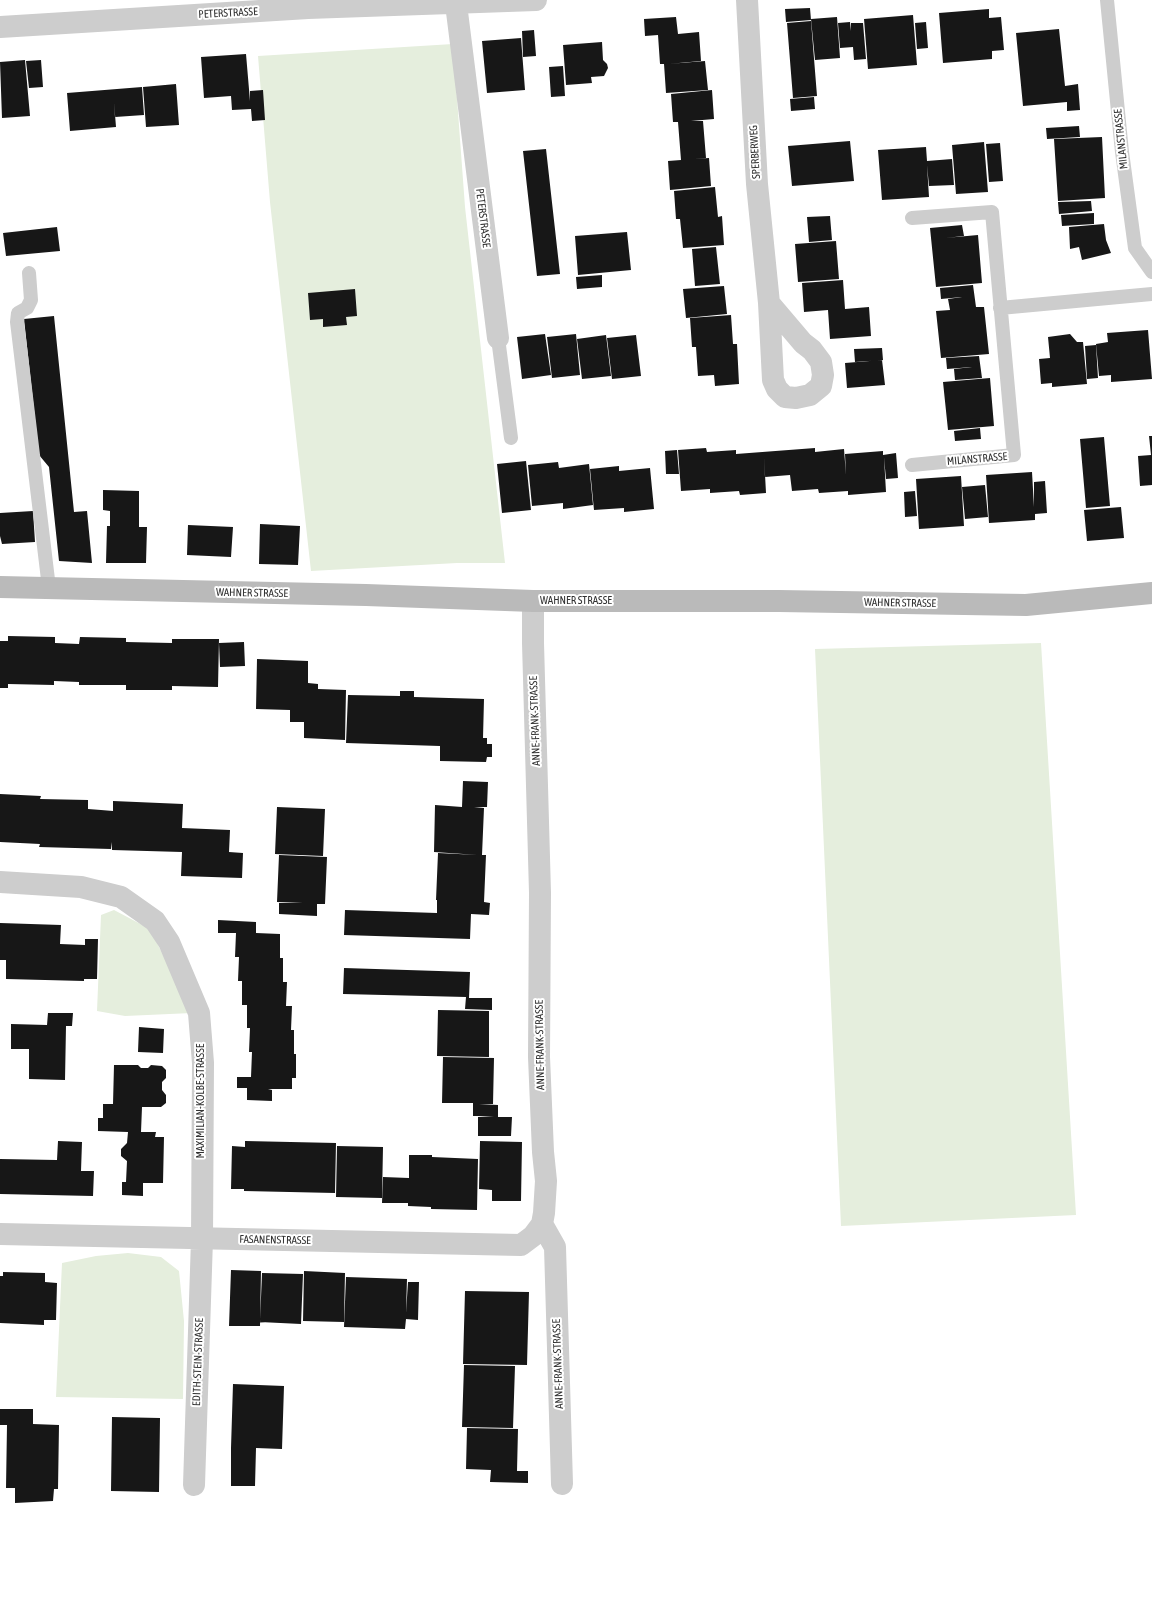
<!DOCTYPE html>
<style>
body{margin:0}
canvas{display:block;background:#fff}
</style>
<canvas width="1152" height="1607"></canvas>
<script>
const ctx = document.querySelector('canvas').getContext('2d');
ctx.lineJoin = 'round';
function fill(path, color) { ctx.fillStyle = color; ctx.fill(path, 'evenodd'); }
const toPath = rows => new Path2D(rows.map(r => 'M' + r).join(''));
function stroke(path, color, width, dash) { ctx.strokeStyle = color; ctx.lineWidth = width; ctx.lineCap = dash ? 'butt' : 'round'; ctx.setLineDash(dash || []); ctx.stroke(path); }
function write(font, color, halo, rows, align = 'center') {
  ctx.font = font + ' "Asap Condensed",sans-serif'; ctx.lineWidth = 4; ctx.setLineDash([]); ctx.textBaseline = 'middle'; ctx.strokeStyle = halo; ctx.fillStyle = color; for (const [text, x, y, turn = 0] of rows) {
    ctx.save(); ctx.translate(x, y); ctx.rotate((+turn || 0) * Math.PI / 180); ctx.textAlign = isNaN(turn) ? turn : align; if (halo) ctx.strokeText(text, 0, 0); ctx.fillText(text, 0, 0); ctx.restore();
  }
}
fill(toPath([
 [453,44,465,207,505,563,457,563,311,571,270,202,258,56],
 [1041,643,1076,1215,841,1226,815,649],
 [114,910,150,929,192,1013,125,1016,97,1011,101,915],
 [128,1253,161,1257,179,1271,184,1321,183,1399,56,1397,62,1263,96,1256]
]), '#e5eedd');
fill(toPath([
 [810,8,811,20,786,22,785,9],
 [989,9,989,18,1001,17,1004,50,992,51,992,59,943,63,939,13],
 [913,15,917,65,868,69,864,19],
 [676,17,678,34,699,32,701,61,668,64,705,61,708,90,666,93,664,64,660,64,658,35,645,36,644,19],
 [837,17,840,58,815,60,811,19],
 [811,21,817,96,793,98,787,23],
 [850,22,851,31,851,23,863,23,866,59,854,60,853,47,840,48,838,23],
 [926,22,928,48,917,49,915,23],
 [1059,29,1065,86,1078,84,1080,110,1067,111,1067,102,1023,106,1016,33],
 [534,30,536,56,523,57,522,31],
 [521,38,525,90,487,93,482,41],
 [602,42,603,60,607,64,608,68,604,76,591,77,592,83,566,85,563,45],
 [246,54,250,101,250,91,263,90,265,120,252,121,251,109,232,110,231,96,204,98,201,57],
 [25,60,30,116,2,118,0,62],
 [41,60,43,87,29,88,26,61],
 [563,66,565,96,551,97,549,67],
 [176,84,179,125,146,127,143,87],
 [142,87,144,115,115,117,114,102,116,127,70,131,67,93],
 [712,90,714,119,691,121,703,121,706,158,694,159,709,158,711,186,670,190,668,161,681,160,678,122,673,122,671,94],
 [814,97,815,109,791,111,790,99],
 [1079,126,1080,137,1047,139,1046,128],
 [1102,137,1105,198,1058,201,1054,139],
 [850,141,854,181,792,186,788,146],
 [984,142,988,192,956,194,952,145],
 [1000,143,1003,181,989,182,986,144],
 [926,147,927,161,952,159,954,185,929,186,927,165,929,197,882,200,878,150],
 [546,149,560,274,537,276,523,151],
 [715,187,718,217,722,216,724,245,683,248,680,219,676,219,674,191],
 [1091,201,1092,211,1059,214,1058,202],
 [1094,213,1094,224,1062,226,1061,215],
 [830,216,832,240,809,242,807,217],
 [1104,224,1106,240,1111,253,1082,260,1079,247,1070,249,1069,227],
 [962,225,964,236,945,238,978,235,982,283,936,287,930,228],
 [57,227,60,251,6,256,3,233],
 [627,232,631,270,578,275,575,236],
 [836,241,839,279,798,282,795,244],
 [716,247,720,284,695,286,692,249],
 [602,275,602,287,577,289,576,277],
 [843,280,845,309,869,307,871,336,830,339,828,310,804,312,802,283],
 [973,285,976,307,984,307,989,354,941,358,936,311,950,310,948,299,962,297,941,299,940,288],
 [724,286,727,314,686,318,683,289],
 [355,289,357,316,346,317,347,325,323,327,323,319,310,320,308,293],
 [731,315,733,344,737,344,739,384,715,386,714,375,698,376,696,347,692,347,690,318],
 [54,316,74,512,87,511,92,563,59,561,49,467,39,455,24,319],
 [1148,330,1152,379,1111,382,1111,375,1099,376,1096,344,1108,342,1107,333],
 [545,334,551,375,522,379,517,337],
 [576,334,580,375,552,378,547,337],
 [1070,334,1077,342,1083,342,1087,384,1052,387,1052,383,1041,384,1039,359,1050,358,1048,337],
 [606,335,611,376,582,379,577,339],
 [636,335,641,376,612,379,607,338],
 [1096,345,1098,378,1087,379,1085,346],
 [882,348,883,360,855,362,854,349],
 [979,356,982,378,955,380,954,369,972,367,947,369,946,358],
 [882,360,885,385,847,388,845,363],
 [990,378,994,426,948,430,943,382],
 [980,428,981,439,955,441,954,431],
 [1149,436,1152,436,1152,485,1140,486,1138,456,1151,455],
 [1104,437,1110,506,1086,508,1080,439],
 [706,448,707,452,736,450,736,454,815,448,815,452,844,449,846,475,845,454,883,451,883,455,896,453,898,478,886,479,884,457,886,492,848,495,848,491,819,493,818,489,792,491,790,475,765,477,764,456,766,493,740,495,739,491,710,493,710,489,681,491,678,450],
 [677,450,679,474,666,474,665,451],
 [526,461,531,510,502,513,497,464],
 [558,462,559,468,589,464,593,505,563,509,563,503,532,506,528,465],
 [619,466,619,471,650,468,654,509,624,512,624,508,594,510,590,469],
 [1032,472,1034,507,1034,482,1045,481,1047,513,1035,514,1035,520,989,523,986,475],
 [961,476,964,526,919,529,916,479],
 [985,485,988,517,965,519,962,487],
 [103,490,139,491,139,527,147,527,146,563,106,563,107,526,110,526,110,511,103,510],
 [915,491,917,516,905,517,904,492],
 [1121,507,1124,538,1087,541,1084,510],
 [33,511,35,542,2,544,0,536,0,513],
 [260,524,300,526,298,565,259,564],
 [188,525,233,527,231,557,187,555],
 [8,636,55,637,55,643,79,644,80,637,126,638,126,642,172,643,172,639,219,639,218,687,172,686,172,690,126,690,126,685,79,685,79,682,54,681,54,685,8,684,8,688,0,688,0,641,8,641],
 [244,642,245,666,220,667,219,643],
 [257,659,308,661,308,683,318,684,318,689,346,690,345,740,304,738,304,722,290,722,290,710,256,709],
 [400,691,414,691,414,697,484,699,483,738,487,738,487,744,492,744,492,757,487,757,486,762,440,761,440,746,346,743,348,695,400,696],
 [463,781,488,782,487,807,474,807,484,808,482,855,486,855,484,902,490,903,489,915,471,914,470,939,344,935,345,910,437,913,437,900,436,900,438,853,478,855,434,852,435,805,462,807],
 [0,794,41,796,40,799,88,800,88,809,101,810,113,811,113,801,183,804,182,828,230,830,229,852,243,853,242,878,181,876,182,852,112,850,112,842,111,849,39,847,40,844,0,842],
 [277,807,325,809,323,856,275,854],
 [279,855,327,857,325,904,317,904,317,916,279,914,279,903,303,903,277,902],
 [218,920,256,922,256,933,280,934,280,958,283,958,283,982,287,982,286,1006,292,1006,291,1030,294,1030,294,1054,296,1054,296,1078,292,1078,292,1089,268,1089,272,1090,272,1101,247,1100,247,1088,237,1088,237,1077,251,1077,252,1052,249,1052,250,1028,247,1028,247,1005,242,1005,242,981,238,981,239,957,235,957,236,933,218,933],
 [0,923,61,925,60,944,85,945,85,939,98,939,97,979,84,979,84,981,6,979,6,960,0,960],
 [344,968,470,972,469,998,492,998,492,1010,465,1009,466,997,343,994],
 [438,1010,489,1011,489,1057,437,1056],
 [48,1013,73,1013,72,1026,66,1026,65,1080,29,1079,29,1049,11,1049,11,1024,47,1025],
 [139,1027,164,1029,163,1053,138,1052],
 [443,1057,494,1058,493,1104,479,1104,498,1105,498,1117,512,1117,511,1136,478,1136,478,1117,494,1116,473,1116,473,1103,442,1103],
 [114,1065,138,1065,141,1068,148,1068,151,1065,162,1066,166,1070,166,1078,162,1082,162,1090,166,1095,166,1103,161,1107,142,1107,141,1132,156,1132,155,1137,164,1137,163,1183,143,1183,143,1196,122,1195,122,1182,126,1182,127,1161,121,1156,121,1149,127,1143,128,1132,98,1131,98,1118,103,1118,103,1104,113,1104],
 [58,1141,82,1142,81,1171,94,1171,93,1196,0,1194,0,1159,57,1160],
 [245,1141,336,1143,335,1193,244,1191,244,1189,231,1189,232,1146,245,1147],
 [480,1141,522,1142,521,1201,492,1201,492,1190,479,1189],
 [337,1146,383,1147,382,1198,336,1197],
 [409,1155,432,1155,432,1157,478,1159,477,1210,431,1209,431,1207,408,1206,408,1203,382,1203,383,1177,409,1178],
 [231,1270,261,1271,260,1326,229,1326],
 [304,1271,345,1273,344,1322,303,1321],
 [3,1272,45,1273,45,1282,57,1283,56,1320,44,1320,44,1325,0,1323,0,1276,3,1276],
 [262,1273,303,1274,301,1324,260,1322],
 [346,1277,407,1279,406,1313,408,1282,419,1282,418,1320,406,1319,405,1329,344,1327],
 [465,1291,529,1292,527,1365,463,1364],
 [464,1365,515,1366,513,1428,462,1427],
 [233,1384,284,1386,282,1449,256,1448,255,1486,231,1486,231,1448,236,1448,231,1448],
 [0,1409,33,1409,33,1424,59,1425,58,1489,54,1489,53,1501,15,1503,15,1488,6,1488,7,1425,0,1425],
 [112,1417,160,1418,159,1492,111,1491],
 [467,1428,518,1429,517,1471,528,1471,528,1483,490,1482,491,1470,466,1469]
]), '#171717');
stroke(toPath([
 [1107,0,1122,152,1135,248,1152,272],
 [29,273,31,300,27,308,18,313,17,322,49,588],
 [1000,308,1152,294],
 [498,338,511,438],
 [912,465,1014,455,992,212,912,218]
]), '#cdcdcd', 14);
stroke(toPath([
 [747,0,757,184,769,303],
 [456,4,498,338],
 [0,27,308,8,536,0],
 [769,303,803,343,812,350,821,362,823,375,821,386,810,395,796,398,785,397,777,389,773,380,769,303],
 [533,601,533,643,540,893,539,1057,543,1152,546,1181,544,1213,542,1224,555,1247,562,1484],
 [0,882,81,887,121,897,155,921,169,942,199,1013,203,1063,202,1239,194,1485],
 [0,1234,521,1245,533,1236,542,1224]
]), '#cdcdcd', 22);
stroke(toPath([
 [0,587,366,595,533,601,779,601,1026,605,1152,593]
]), '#bababa', 22);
write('11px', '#303030', '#fff', [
 ["PETERSTRASSE",228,13,-3],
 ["MILANSTRASSE",1121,139,-96],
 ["SPERBERWEG",755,152,-93],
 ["PETERSTRASSE",483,218,83],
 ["MILANSTRASSE",977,459,-5],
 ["WAHNER STRASSE",252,593,1],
 ["WAHNER STRASSE",576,601],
 ["WAHNER STRASSE",900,603,1],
 ["ANNE-FRANK-STRASSE",535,721,-92],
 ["ANNE-FRANK-STRASSE",540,1045,-91],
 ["MAXIMILIAN-KOLBE-STRASSE",201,1101,-90],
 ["FASANENSTRASSE",275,1240,1],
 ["EDITH-STEIN-STRASSE",198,1362,-88],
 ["ANNE-FRANK-STRASSE",558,1364,-92]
]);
</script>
